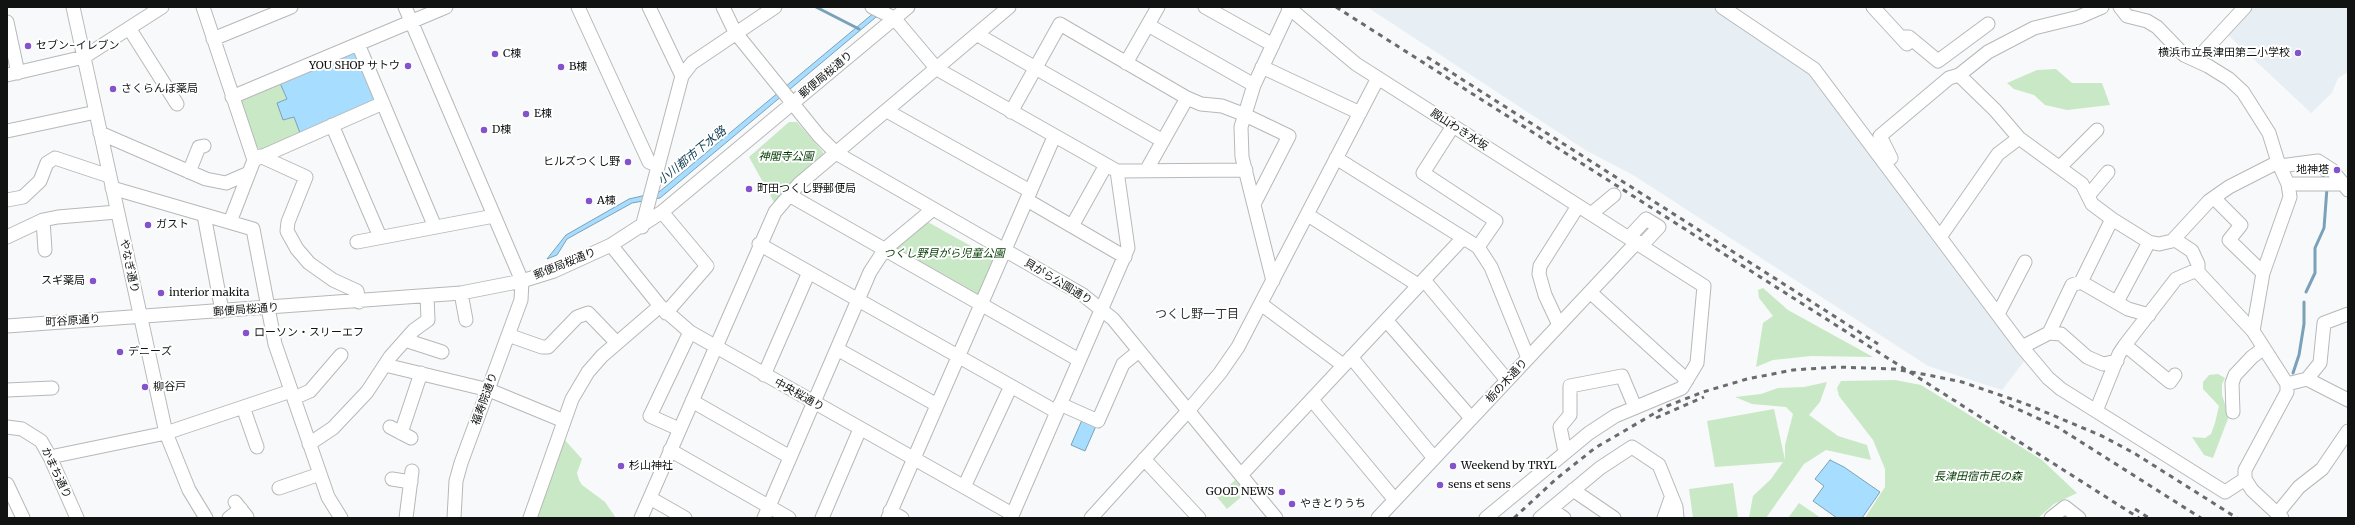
<!DOCTYPE html>
<meta charset="utf-8">
<style>
body{margin:0}
#map{position:relative;width:2355px;height:525px;overflow:hidden;background:#f8f9fa;font-family:Merriweather,serif}
canvas{display:block}
.frame{position:absolute;inset:0;border:8px solid #111212;pointer-events:none}
</style>
<div id="map">
<canvas width="2355" height="525"></canvas>
<div class="frame"></div>
</div>
<script>
const ctx = document.querySelector('canvas').getContext('2d');
ctx.lineJoin = 'round';
function fill(path, color) { ctx.fillStyle = color; ctx.fill(path, 'evenodd'); }
const toPath = rows => new Path2D(rows.map(r => 'M' + r).join(''));
function stroke(path, color, width, dash) { ctx.strokeStyle = color; ctx.lineWidth = width; ctx.lineCap = dash ? 'butt' : 'round'; ctx.setLineDash(dash || []); ctx.stroke(path); }
function write(font, color, halo, rows, align = 'center') {
  ctx.font = font + ' Merriweather,"Noto Sans JP",serif'; ctx.lineWidth = 4; ctx.setLineDash([]); ctx.textBaseline = 'middle'; ctx.strokeStyle = halo; ctx.fillStyle = color; for (const [text, x, y, turn = 0] of rows) {
    ctx.save(); ctx.translate(x, y); ctx.rotate((+turn || 0) * Math.PI / 180); ctx.textAlign = isNaN(turn) ? turn : align; if (halo) ctx.strokeText(text, 0, 0); ctx.fillText(text, 0, 0); ctx.restore();
  }
}
fill(toPath([
 [1367,7,1712,7,1811,70,2026,359,2002,390,1928,366,1633,175,1587,151],
 [2254,7,2348,7,2348,72,2338,78,2332,93,2311,113,2228,35]
]), '#e7eff5');
fill(toPath([
 [2056,69,2072,83,2102,83,2110,105,2067,110,2045,105,2034,95,2014,89,2007,83,2037,70],
 [280,83,287,99,284,120,294,117,300,133,261,150,257,147,241,102,243,98],
 [789,122,797,122,823,152,824,156,775,204,749,157],
 [926,221,996,260,979,297,893,249],
 [1763,288,1788,310,1873,357,1811,356,1773,360,1756,367,1763,323,1773,316,1759,298,1758,290],
 [2218,374,2225,378,2222,384,2222,395,2229,416,2213,458,2204,455,2192,437,2205,438,2211,434,2215,423,2219,406,2203,389,2203,382,2209,375],
 [1895,380,1921,385,2042,460,2077,493,2054,504,2038,518,1865,518,1885,487,1885,469,1873,440,1839,396,1837,388,1841,381],
 [1827,382,1820,402,1809,415,1838,436,1867,445,1871,460,1826,450,1804,464,1766,518,1749,518,1753,496,1771,479,1783,462,1715,467,1707,421,1774,409,1785,460,1785,445,1793,414,1786,407,1752,404,1735,397,1761,394,1778,388,1804,387],
 [563,438,582,459,577,473,579,480,582,485,605,502,616,518,534,518],
 [1235,480,1246,493,1227,509,1217,497],
 [1733,483,1738,518,1693,518,1689,489],
 [1799,503,1821,518,1788,518]
]), '#c9e8c6');
const water = toPath([
 [881,7,888,7,660,198,632,203,623,208,567,239,557,255,547,259,566,235,629,199,659,192,881,7],
 [352,51,356,52,375,98,373,101,300,133,294,117,283,120,277,103,287,99,280,83,352,51],
 [1082,420,1096,426,1085,451,1071,445,1082,420],
 [1830,460,1844,467,1880,492,1862,518,1837,518,1813,501,1824,486,1815,479,1830,460]
]);
fill(water, '#a7deff');
stroke(water, '#7aa1b8', 1);
stroke(toPath([
 [816,7,859,29],
 [2318,167,2324,178],
 [2306,292,2315,273,2315,248,2324,228,2327,188],
 [2293,373,2299,355,2304,324,2304,302]
]), '#7aa1b8', 3);
const minor = toPath([
 [73,7,166,433,189,490,206,518],
 [203,7,254,160],
 [405,7,522,281,521,300,461,463,456,481,454,518],
 [578,7,649,162,658,166],
 [649,7,682,76],
 [723,7,735,32,819,136,836,153,1083,295,1113,319,1276,518],
 [872,7,894,18,937,69,1117,171,1246,170],
 [1205,7,1273,45],
 [1288,7,1356,64,1704,286,1697,363,1682,388,1615,416,1589,433,1486,518],
 [1722,7,1814,69,2022,347,2048,378,2061,389,2225,492,2245,479],
 [1873,7,1907,44],
 [2120,7,2127,16,2147,21,2157,27,2184,55,2208,66,2229,79,2243,92,2269,133,2278,162,2288,184,2290,197,2263,273,2253,331,2287,384,2287,392,2245,470,2245,479,2252,490,2282,518],
 [7,22,18,73],
 [1148,25,1254,85],
 [129,28,177,104],
 [978,35,1163,141],
 [1903,37,1909,37,1938,61,1988,24],
 [213,39,291,7],
 [358,44,435,227],
 [2196,60,2245,7],
 [1126,63,1158,7],
 [1262,67,1360,113],
 [7,75,84,57,162,7],
 [1959,75,1995,110,2019,138],
 [232,97,446,7],
 [887,111,1030,191],
 [1011,112,1060,24,1187,98,1201,104,1222,106,1243,114,1289,136,1254,204],
 [332,125,380,237],
 [1453,126,1423,173,1496,221,1478,247],
 [7,131,96,112],
 [100,133,206,179,226,183,249,173],
 [260,156,306,177,288,222,287,231,297,249,309,263,333,280,357,291,359,302],
 [1336,158,1478,247,1491,267,1528,358],
 [1884,163,1891,158,1880,136,1949,78,1959,75,1988,52,2034,28,2079,17,2102,7],
 [2280,166,2318,161,2332,170,2348,190],
 [2060,167,2097,130],
 [1146,171,1187,98],
 [189,172,199,147,204,146],
 [2288,184,2348,184],
 [112,188,253,229,275,344,328,497,341,518],
 [789,195,1079,360],
 [2088,196,2108,172],
 [2214,198,2241,225,2229,240,2263,273],
 [7,200,23,197,40,181,47,163,55,158,109,176],
 [1027,200,1125,257],
 [662,212,707,266,666,313],
 [1591,214,1614,195],
 [204,215,222,311],
 [1308,215,1418,285],
 [1646,219,1659,227,1645,242,1636,243,1632,234,1646,219],
 [43,220,45,250],
 [230,222,254,160,383,103],
 [1072,226,1106,165],
 [642,227,682,76,692,63,775,7],
 [7,237,43,220,58,217,117,212],
 [1940,237,1998,154,2019,138,2082,184,2092,204,2112,219,2149,242,2159,244,2172,241,2209,201,2229,187,2278,162],
 [2174,239,2192,251,2198,264,2198,272,2253,331],
 [357,242,494,216],
 [759,244,1057,412],
 [611,245,660,306,690,332,1012,514],
 [1424,280,1507,380],
 [1273,281,1242,157,1241,127,1254,85,1290,8],
 [2081,282,2112,219],
 [1590,292,1687,380],
 [461,293,466,320],
 [2117,302,2149,242],
 [1261,304,1343,365],
 [1998,314,2025,262],
 [1386,320,1471,418],
 [1559,325,1545,295,1539,274,1540,266,1578,206],
 [7,326,461,293,522,281,554,271,611,245,662,212,908,7],
 [2049,333,2061,334,2087,357,2103,364,2117,361],
 [508,335,542,347,548,347,577,317,588,313,617,343],
 [405,340,442,352],
 [2125,345,2170,382,2175,375],
 [2022,347,2049,333,2072,285,2081,282,2128,309,2149,315],
 [837,349,937,405],
 [1351,357,1434,458],
 [385,365,489,390,564,421],
 [764,375,809,272],
 [2307,379,2348,400],
 [2287,384,2307,379,2320,363,2324,323,2348,314],
 [7,390,52,388],
 [294,398,310,391,341,355],
 [1312,400,1395,500],
 [692,401,790,457],
 [1060,404,1098,421,1123,364,1139,351],
 [243,407,257,447],
 [2096,411,2119,354,2125,345,2176,279,2192,272,2198,272],
 [2233,412,2232,383,2235,375,2252,357,2264,348],
 [7,427,22,429,41,441,50,457,77,518],
 [390,427,411,438],
 [679,429,650,416,690,332],
 [401,433,421,373],
 [309,444,333,428,367,392,390,357,414,330,428,320,427,296],
 [670,450,789,518],
 [1565,452,1560,427,1570,415,1570,386,1622,376,1635,407],
 [50,457,166,433,291,391],
 [1144,459,1199,518],
 [1241,475,1462,239],
 [392,479,411,482],
 [7,484,23,518],
 [964,487,1011,386],
 [279,488,320,474],
 [1573,490,1614,518],
 [650,498,685,518],
 [235,502,247,517],
 [1551,509,1564,518],
 [890,511,902,518],
 [2277,514,2299,487,2322,469,2348,431],
 [229,518,241,509],
 [406,518,412,471],
 [530,518,572,399,588,372,602,356,660,306],
 [641,518,775,212,799,184,1009,7],
 [764,518,870,272,885,249,932,210],
 [822,518,860,429],
 [888,518,1054,137],
 [1011,518,1128,248,1117,171],
 [1091,518,1188,411,1220,373,1238,347,1378,78],
 [1378,518,1636,243],
 [1540,518,1600,468,1632,447,1659,465,1676,507,1677,518],
 [1664,518,1671,498],
 [2051,518,2065,507,2079,518]
]);
stroke(minor, '#b7b8b9', 15);
stroke(minor, '#fff', 13);
stroke(toPath([
 [1336,7,2139,518],
 [1427,57,1878,344],
 [2000,401,2059,428,2201,518],
 [1656,418,1704,397],
 [2135,509,2149,518],
 [1514,518,1556,479,1595,448,1667,406,1703,392,1747,379,1793,370,1837,367,1894,369,1928,375,1962,382,2026,404,2102,436,2134,453,2237,518]
]), '#6a6b6c', 3, [5, 5]);
for (const [x, y, r, color] of [
 [28,46,4,"#8452ca"],
 [2298,53,4,"#8452ca"],
 [495,54,4,"#8452ca"],
 [408,66,4,"#8452ca"],
 [561,67,4,"#8452ca"],
 [113,89,4,"#8452ca"],
 [526,114,4,"#8452ca"],
 [484,130,4,"#8452ca"],
 [628,162,4,"#8452ca"],
 [2337,170,4,"#8452ca"],
 [749,189,4,"#8452ca"],
 [589,201,4,"#8452ca"],
 [148,225,4,"#8452ca"],
 [93,281,4,"#8452ca"],
 [161,293,4,"#8452ca"],
 [246,333,4,"#8452ca"],
 [120,352,4,"#8452ca"],
 [145,387,4,"#8452ca"],
 [621,466,4,"#8452ca"],
 [1453,466,4,"#8452ca"],
 [1440,485,4,"#8452ca"],
 [1282,492,4,"#8452ca"],
 [1292,504,4,"#8452ca"]
]) { const dot = new Path2D(); dot.arc(x, y, r, 0, 2 * Math.PI); ctx.fillStyle = color; ctx.fill(dot); stroke(dot, '#fff', 1.5); }
write('11px', '#111212', '#fff', [
 ["セブン-イレブン",36,46],
 ["横浜市立長津田第二小学校",2290,53,"right"],
 ["C棟",503,54],
 ["YOU SHOP サトウ",400,66,"right"],
 ["B棟",569,67],
 ["さくらんぼ薬局",121,89],
 ["E棟",534,114],
 ["D棟",492,130],
 ["ヒルズつくし野",620,162,"right"],
 ["地神塔",2329,170,"right"],
 ["町田つくし野郵便局",757,189],
 ["A棟",597,201],
 ["ガスト",156,225],
 ["スギ薬局",85,281,"right"],
 ["interior makita",169,293],
 ["ローソン・スリーエフ",254,333],
 ["デニーズ",128,352],
 ["柳谷戸",153,387],
 ["杉山神社",629,466],
 ["Weekend by TRYL",1461,466],
 ["sens et sens",1448,485],
 ["GOOD NEWS",1274,492,"right"],
 ["やきとりうち",1300,504]
], 'left');
write('11px', '#111212', '#fff', [
 ["郵便局桜通り",826,75,-40],
 ["殿山わき水坂",1459,130,33],
 ["郵便局桜通り",565,264,-22],
 ["やなぎ通り",129,266,78],
 ["貝がら公園通り",1058,282,31],
 ["郵便局桜通り",246,310,-4],
 ["町谷原通り",73,321,-4],
 ["栃の木通り",1507,381,-47],
 ["中央桜通り",799,395,29],
 ["福寿院通り",485,399,-70],
 ["かまち通り",56,473,65]
]);
write('italic 11px', '#023b00', '#fff', [
 ["神閣寺公園",786,157],
 ["つくし野貝がら児童公園",944,254],
 ["長津田宿市民の森",1978,477]
]);
write('italic 12px', '#103d53', '#fff', [
 ["小川都市下水路",692,156,-39]
]);
write('12px', '#2f2f30', '#fff', [
 ["つくし野一丁目",1197,315]
]);
</script>
